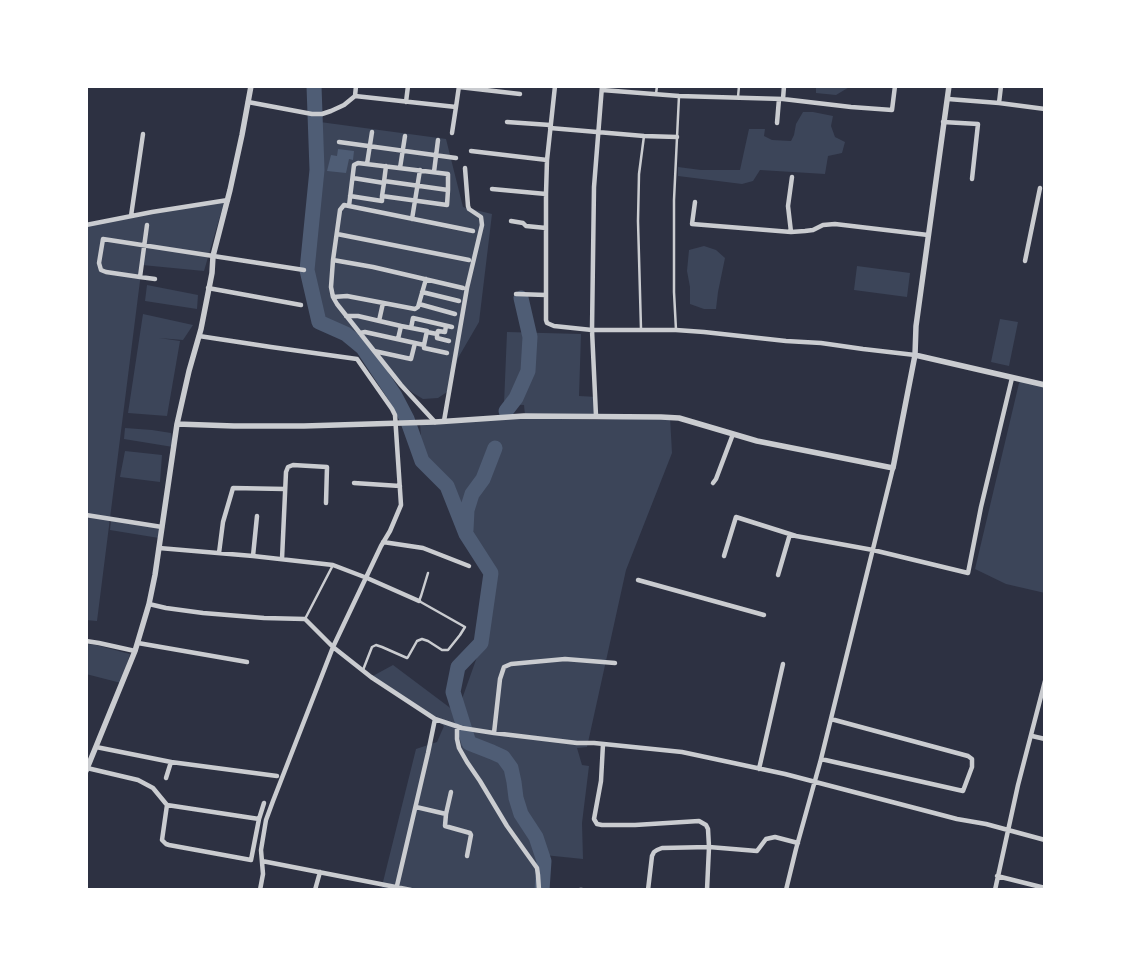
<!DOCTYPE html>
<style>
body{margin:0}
#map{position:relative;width:1131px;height:976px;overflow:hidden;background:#2d3142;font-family:Quicksand,sans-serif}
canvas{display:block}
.frame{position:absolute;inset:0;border:88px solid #fff;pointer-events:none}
</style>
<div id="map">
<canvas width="1131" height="976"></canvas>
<div class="frame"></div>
</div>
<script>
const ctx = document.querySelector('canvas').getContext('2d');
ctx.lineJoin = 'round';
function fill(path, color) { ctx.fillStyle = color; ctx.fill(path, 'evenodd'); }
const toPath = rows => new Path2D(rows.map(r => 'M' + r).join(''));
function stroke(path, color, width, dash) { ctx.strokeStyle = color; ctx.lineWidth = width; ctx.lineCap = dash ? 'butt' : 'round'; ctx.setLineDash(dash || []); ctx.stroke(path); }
fill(toPath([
 [816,86,851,86,836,95,816,93],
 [803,112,813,112,833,116,831,126,835,137,845,142,842,153,828,156,825,174,760,170,753,181,742,184,678,176,678,167,701,170,740,170,749,129,765,129,764,136,772,140,791,141,794,135,796,124],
 [320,122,446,139,463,207,492,214,479,322,458,358,447,392,438,398,423,399,413,393,377,363,364,348,347,333,319,322,307,270],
 [225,199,204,271,142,265,97,621,86,620,86,226],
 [704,246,716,250,725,258,718,292,716,309,704,309,690,304,690,287,687,271,689,250],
 [857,266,910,273,907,297,854,290],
 [147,285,198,295,197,309,145,301],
 [143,314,193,325,183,340,159,338,180,341,167,416,128,413],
 [1000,319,1018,322,1009,366,991,362],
 [507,332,581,334,579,396,597,397,595,414,525,415,524,405,504,404],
 [1020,379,1045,386,1045,593,1006,584,975,569],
 [670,417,672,453,626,570,587,747,577,748,582,765,589,766,582,823,583,859,544,855,544,861,541,857,538,890,381,890,416,749,437,742,444,726,371,677,393,665,457,713,482,643,496,572,466,534,448,485,423,461,420,424,524,418,596,420],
 [125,428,152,430,171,433,173,447,124,439],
 [125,451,162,455,160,482,120,477],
 [111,520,161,528,159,538,110,530],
 [86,644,96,645,130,654,121,683,86,674]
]), '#3c4559');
fill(toPath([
 [338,149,354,151,353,160,349,159,346,173,327,171,331,155,337,156]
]), '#4f5d75');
stroke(toPath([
 [314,86,317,170,307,270,319,322,346,334,363,348,395,396,407,419,422,461,447,486,466,534,491,573,481,643,458,667,453,692,469,743,492,752,503,757,511,768,514,782,516,798,521,814,536,837,544,861,542,890],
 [506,411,516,398,528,371,530,337,521,298],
 [466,530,467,510,472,494,483,479,495,448]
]), '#4f5d75', 15);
stroke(toPath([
 [656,94,657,86],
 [738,97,739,86],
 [641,329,638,221,639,174,644,136],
 [676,330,674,292,674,200,679,96],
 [305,619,333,565],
 [363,670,372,647,376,645,382,647,407,658,408,657,417,641,422,639,428,641,442,650,448,650,460,635,465,627,419,601,421,596,428,573]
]), '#caccd0', 2.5);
stroke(toPath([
 [555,86,547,160,546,194,546,320,547,323,554,326,592,330,676,330,704,332,786,341,821,343,863,349,915,355],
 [459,87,520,94],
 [602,90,679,96,783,99,851,107,892,110,895,86],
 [355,96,456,107,459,86],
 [783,99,784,86],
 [948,99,999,103,1045,109],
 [248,102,312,114,322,114,331,111,344,105,355,96,356,86],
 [406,102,408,86],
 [999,103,1001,86],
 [507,122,550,125],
 [943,122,978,124,972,179],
 [777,123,779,99],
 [550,128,644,136,677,137],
 [452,133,456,107],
 [339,142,456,158],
 [471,151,547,160],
 [367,164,372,132],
 [400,168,405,136],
 [434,172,438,140],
 [353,178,384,183,382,196],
 [384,182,386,166],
 [492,189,546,194],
 [350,196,382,201,382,196,447,205,448,190],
 [695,202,692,224,791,232,805,231,813,230,823,225,835,224,928,235],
 [349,206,354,165,358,163,448,174,448,190,384,181],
 [131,216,143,134],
 [412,219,420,170],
 [511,221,523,223,526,226,546,228],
 [86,225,152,212,228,200],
 [147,225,140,277,155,279],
 [791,232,788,206,792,177],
 [337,234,469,260],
 [333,260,373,267,463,288],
 [1025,261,1040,188],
 [140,277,106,272,101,270,99,263,103,239,304,270],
 [208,288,301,305],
 [422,292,459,301],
 [516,294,546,295],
 [333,297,347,296,415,309,418,307,426,279],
 [419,304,455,314],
 [346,316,358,316,401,326,398,339],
 [379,321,383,303],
 [401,326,427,331,424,345],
 [411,328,413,318,452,327],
 [427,332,437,334,437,338,449,341],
 [360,333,365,332,415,343],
 [437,334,438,331,445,332,446,326],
 [199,336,271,347,357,359,392,409,395,415,401,505,390,531,381,546,333,647,273,801,266,820,261,850,263,874,260,890],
 [374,351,411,359,415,343,424,345,424,348,447,353],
 [596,416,592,330,594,187,602,86],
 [444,421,467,288,482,225,481,217,469,209,468,206,465,168],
 [435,422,401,385,337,304,333,297,331,287,333,260,340,210,344,205,349,206,473,231],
 [354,483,400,486],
 [713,483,716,479,733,434],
 [86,515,162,527],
 [383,542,423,548,469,566],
 [159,548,253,556,333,565,367,578,419,601],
 [219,553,223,522,233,488,285,489],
 [253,556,257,516],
 [724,556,736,517,796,536,873,550,968,573,981,507,1012,378],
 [282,559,286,472,288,467,293,465,327,467,326,503],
 [778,575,790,534],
 [638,580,764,615],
 [149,604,166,608,203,613,264,618,305,619,333,647,371,677,435,719,462,728,494,733,577,743,594,743,682,752,785,774,957,819,986,824,1045,840],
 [86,641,99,643,135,651],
 [138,643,247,662],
 [457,726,457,739,459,748,467,762,480,781,507,826,537,868,538,875,539,890],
 [494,733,500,679,504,667,511,664,565,659,615,663],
 [1032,736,1045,739],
 [603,744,601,781,594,819,597,824,602,825,635,825,699,821,706,825,708,829,709,847,757,851,766,839,775,837,798,843],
 [96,747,171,762,277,776],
 [821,759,963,791,972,767,972,759,968,756,831,719],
 [87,768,138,780,153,788,167,805,162,840,166,844,169,845,251,860,259,819,264,803],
 [759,769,783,664],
 [166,778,171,762],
 [167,805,259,819],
 [416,807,446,814,445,826,470,833,471,835,467,856],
 [446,814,451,792],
 [262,861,411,890],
 [997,876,1045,888],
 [315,890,320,872],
 [396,890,428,753,435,719],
 [580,890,582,890],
 [648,890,652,856,654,852,657,850,662,848,709,847,707,890],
 [786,890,796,849,821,759,893,468],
 [995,890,1018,785,1045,681]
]), '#caccd0', 4.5);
stroke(toPath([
 [915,355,1045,385],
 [177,424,234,426,304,426,435,422,524,416,661,417,679,418,757,441,893,468,915,355,916,326,949,86],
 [86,771,135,651,149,604,155,575,177,424,189,371,201,329,212,273,213,256,230,190,242,135,251,86]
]), '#caccd0', 5.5);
</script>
